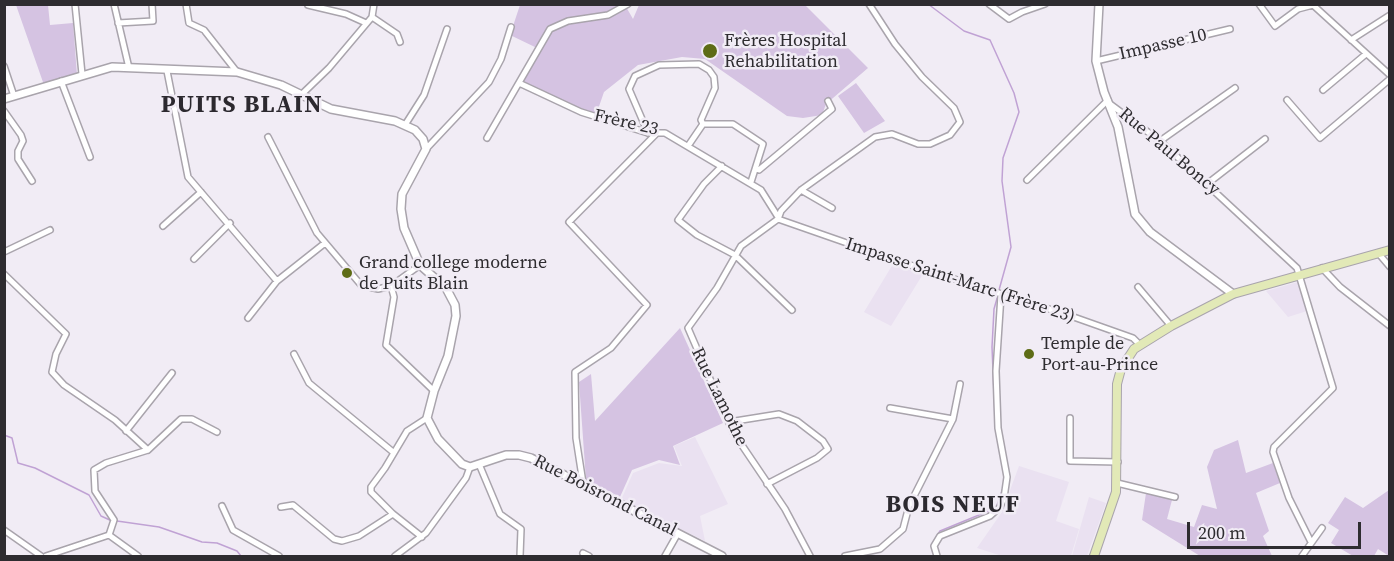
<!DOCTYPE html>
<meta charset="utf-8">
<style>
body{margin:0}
#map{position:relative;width:1394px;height:561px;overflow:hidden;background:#f1ecf5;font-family:"Source Serif 4",serif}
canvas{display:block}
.frame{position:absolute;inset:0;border:6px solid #2e2c30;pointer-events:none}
.scale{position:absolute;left:1187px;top:522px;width:174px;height:27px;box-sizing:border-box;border:3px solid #2e2c30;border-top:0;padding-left:8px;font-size:18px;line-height:21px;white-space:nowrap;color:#2e2c30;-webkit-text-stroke:4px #f1ecf5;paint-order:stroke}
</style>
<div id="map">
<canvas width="1394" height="561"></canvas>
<div class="frame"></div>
<div class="scale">200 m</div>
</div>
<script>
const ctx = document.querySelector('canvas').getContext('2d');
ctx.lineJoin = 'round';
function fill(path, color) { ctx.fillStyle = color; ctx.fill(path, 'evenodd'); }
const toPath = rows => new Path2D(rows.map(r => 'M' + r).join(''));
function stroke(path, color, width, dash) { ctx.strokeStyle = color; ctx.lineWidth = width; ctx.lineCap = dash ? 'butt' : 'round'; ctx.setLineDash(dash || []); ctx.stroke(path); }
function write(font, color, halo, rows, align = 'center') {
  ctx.font = font + ' "Source Serif 4",serif'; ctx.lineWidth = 5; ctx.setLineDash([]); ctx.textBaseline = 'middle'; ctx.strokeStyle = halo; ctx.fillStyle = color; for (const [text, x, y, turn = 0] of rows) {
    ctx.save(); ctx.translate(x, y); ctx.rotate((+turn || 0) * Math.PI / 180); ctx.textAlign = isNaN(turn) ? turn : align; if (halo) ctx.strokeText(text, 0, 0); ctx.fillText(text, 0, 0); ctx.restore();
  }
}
fill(toPath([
 [893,264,923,274,891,326,864,312],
 [1298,282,1307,311,1288,317,1266,291],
 [695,437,728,504,700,516,705,541,621,500,633,473,659,463,682,466,674,446],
 [1019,466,1069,482,1056,521,1079,529,1071,556,1002,556,977,548,1002,512],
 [1089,497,1106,503,1087,556,1072,556]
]), '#eae1f1');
fill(toPath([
 [16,5,48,5,50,25,73,23,77,75,44,85],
 [520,5,625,5,633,19,639,5,805,5,868,68,826,104,822,115,803,118,787,116,705,59,682,57,638,65,604,92,596,115,521,81,537,48,510,35],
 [856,83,885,121,864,133,838,96],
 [680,328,723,423,673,446,680,465,659,460,632,470,620,497,586,480,579,382,591,374,595,421],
 [1238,440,1246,473,1273,463,1280,483,1256,493,1269,531,1263,536,1272,556,1200,556,1142,520,1146,493,1172,500,1167,519,1194,527,1202,505,1217,509,1207,467,1214,450],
 [1389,490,1389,556,1378,549,1374,556,1353,556,1331,543,1339,530,1328,523,1345,497,1363,508]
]), '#d5c3e2');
stroke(toPath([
 [928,4,964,31,990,40,1014,93,1019,112,1003,158,1002,181,1011,247,999,290],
 [995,418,992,347,994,309,998,295],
 [996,429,1000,454],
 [4,435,12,438,18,463,35,468,89,495,101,516,112,521],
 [117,521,159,527,202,542,217,543,237,551,241,556],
 [932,544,940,531,996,508,1003,488]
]), '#c0a2d4', 1.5);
const minor = toPath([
 [75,4,82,74],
 [114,4,129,68],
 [186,4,189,23,204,30,237,72],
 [989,4,1009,19,1022,12,1045,4],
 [1259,4,1275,26,1298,9,1313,5,1390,75],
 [308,5,346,14,366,23],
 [372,17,397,34,400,42],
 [118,23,153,21,152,4],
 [1351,40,1390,15],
 [1096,61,1230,29],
 [4,66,14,96],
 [167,71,188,177,277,281],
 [61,81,90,157],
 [519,83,581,112,648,133,665,133,761,190,778,217],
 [1323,90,1366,54],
 [301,95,329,68,372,17,374,4],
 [1287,100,1320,138,1390,79],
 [1110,104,1160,141,1297,268,1333,388,1274,447,1273,452,1289,498,1311,542],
 [4,111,21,135,23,141,18,151,18,159,32,181],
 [405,125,424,95,447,29],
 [648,133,629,89,635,76,659,65,699,64,709,70,714,77,715,88,701,120,703,124,733,124,763,144,751,182],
 [268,137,317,233,361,285,378,289,391,286,420,265],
 [487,138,550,29,568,21,608,15,628,4],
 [1160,141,1235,88],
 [688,146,703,124],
 [426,149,489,82,501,59,511,27],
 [722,166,704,184,678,220,697,235,735,255,792,310],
 [756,169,759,170,832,109,828,101],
 [1027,180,1108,100],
 [1207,184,1265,139],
 [801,190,832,208],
 [778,219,910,265,1068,315,1133,338,1140,345],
 [163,226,201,192],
 [4,252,50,230],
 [1379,254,1390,267],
 [194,259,230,223],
 [1322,268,1340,287,1390,326],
 [4,274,66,334,56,354,52,372,64,385,115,420,148,450],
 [391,286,394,297,386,345,434,391],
 [1138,287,1171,326],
 [248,318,277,281,325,243],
 [294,354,309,383,393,452],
 [890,408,953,419],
 [1070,418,1070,461,1118,462],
 [729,422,779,414,797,421,823,441,828,449,817,458,767,484],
 [126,431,172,373],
 [479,464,500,514,521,529,520,556],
 [583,483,576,438,575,372,611,348,647,305,569,222,656,134],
 [1117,483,1175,497],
 [222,506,233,530,279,556],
 [281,507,293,505,334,539,342,541,359,536,393,514],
 [4,530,41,556],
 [422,537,393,514,371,492,371,487,385,468,407,431,427,418],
 [583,553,589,556],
 [46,556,109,535],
 [138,556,109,535,114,520,95,491,94,470,106,463,148,450,181,419,192,419,217,432],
 [395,556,426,533,466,478,470,467],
 [665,556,678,533],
 [810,556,785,509,733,432,688,328,717,288,741,246,778,219,781,211,801,190,875,137,892,134,918,144,930,144,950,135,960,122,954,108,922,77,895,44,869,4],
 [845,556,880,549,903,529,909,506,953,419,960,384],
 [937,556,934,546,940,536,990,516,1000,507,1004,498,1007,477,998,428,996,371,1001,295],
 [1302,556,1322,528]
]);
const tertiary = toPath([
 [1099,4,1096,61,1104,92,1118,127,1135,214,1150,232,1233,294],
 [4,99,112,67,237,72,281,85,331,109,395,121,415,130,423,139,426,149,402,194,401,209,404,228,420,265,446,288,455,305,456,316,448,356,434,391,427,418,438,439,462,464,470,467,506,455,519,455,531,458,722,556]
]);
const secondary = toPath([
 [1094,556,1116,492,1117,384,1121,369,1134,349,1171,326,1233,294,1390,250]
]);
stroke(minor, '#a9a4ac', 8);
stroke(tertiary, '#a9a4ac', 10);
stroke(secondary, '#a9a4ac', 10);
stroke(minor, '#fff', 5);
stroke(tertiary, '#fff', 7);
stroke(secondary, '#e2e9b7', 8);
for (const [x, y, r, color] of [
 [710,51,8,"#5e6c16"],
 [347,273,6,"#5e6c16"],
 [1029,354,6,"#5e6c16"]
]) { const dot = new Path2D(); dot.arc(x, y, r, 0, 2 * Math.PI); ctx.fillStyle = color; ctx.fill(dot); stroke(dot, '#f1ecf5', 2); }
write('18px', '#2e2c30', '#f1ecf5', [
 ["Frères Hospital",724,41],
 ["Rehabilitation",724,62],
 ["Grand college moderne",359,263],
 ["de Puits Blain",359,284],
 ["Temple de",1041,344],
 ["Port-au-Prince",1041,365]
], 'left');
write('18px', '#2e2c30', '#f1ecf5', [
 ["Impasse 10",1163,45,-13],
 ["Frère 23",626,123,13],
 ["Rue Paul Boncy",1169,152,40],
 ["Impasse Saint-Marc (Frère 23)",960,281,18],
 ["Rue Lamothe",719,397,64],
 ["Rue Boisrond Canal",605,496,27]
]);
ctx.letterSpacing = '1.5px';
write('bold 24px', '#2c292f', '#f1ecf5', [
 ["PUITS BLAIN",242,106],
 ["BOIS NEUF",953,506]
]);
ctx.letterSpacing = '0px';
</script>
